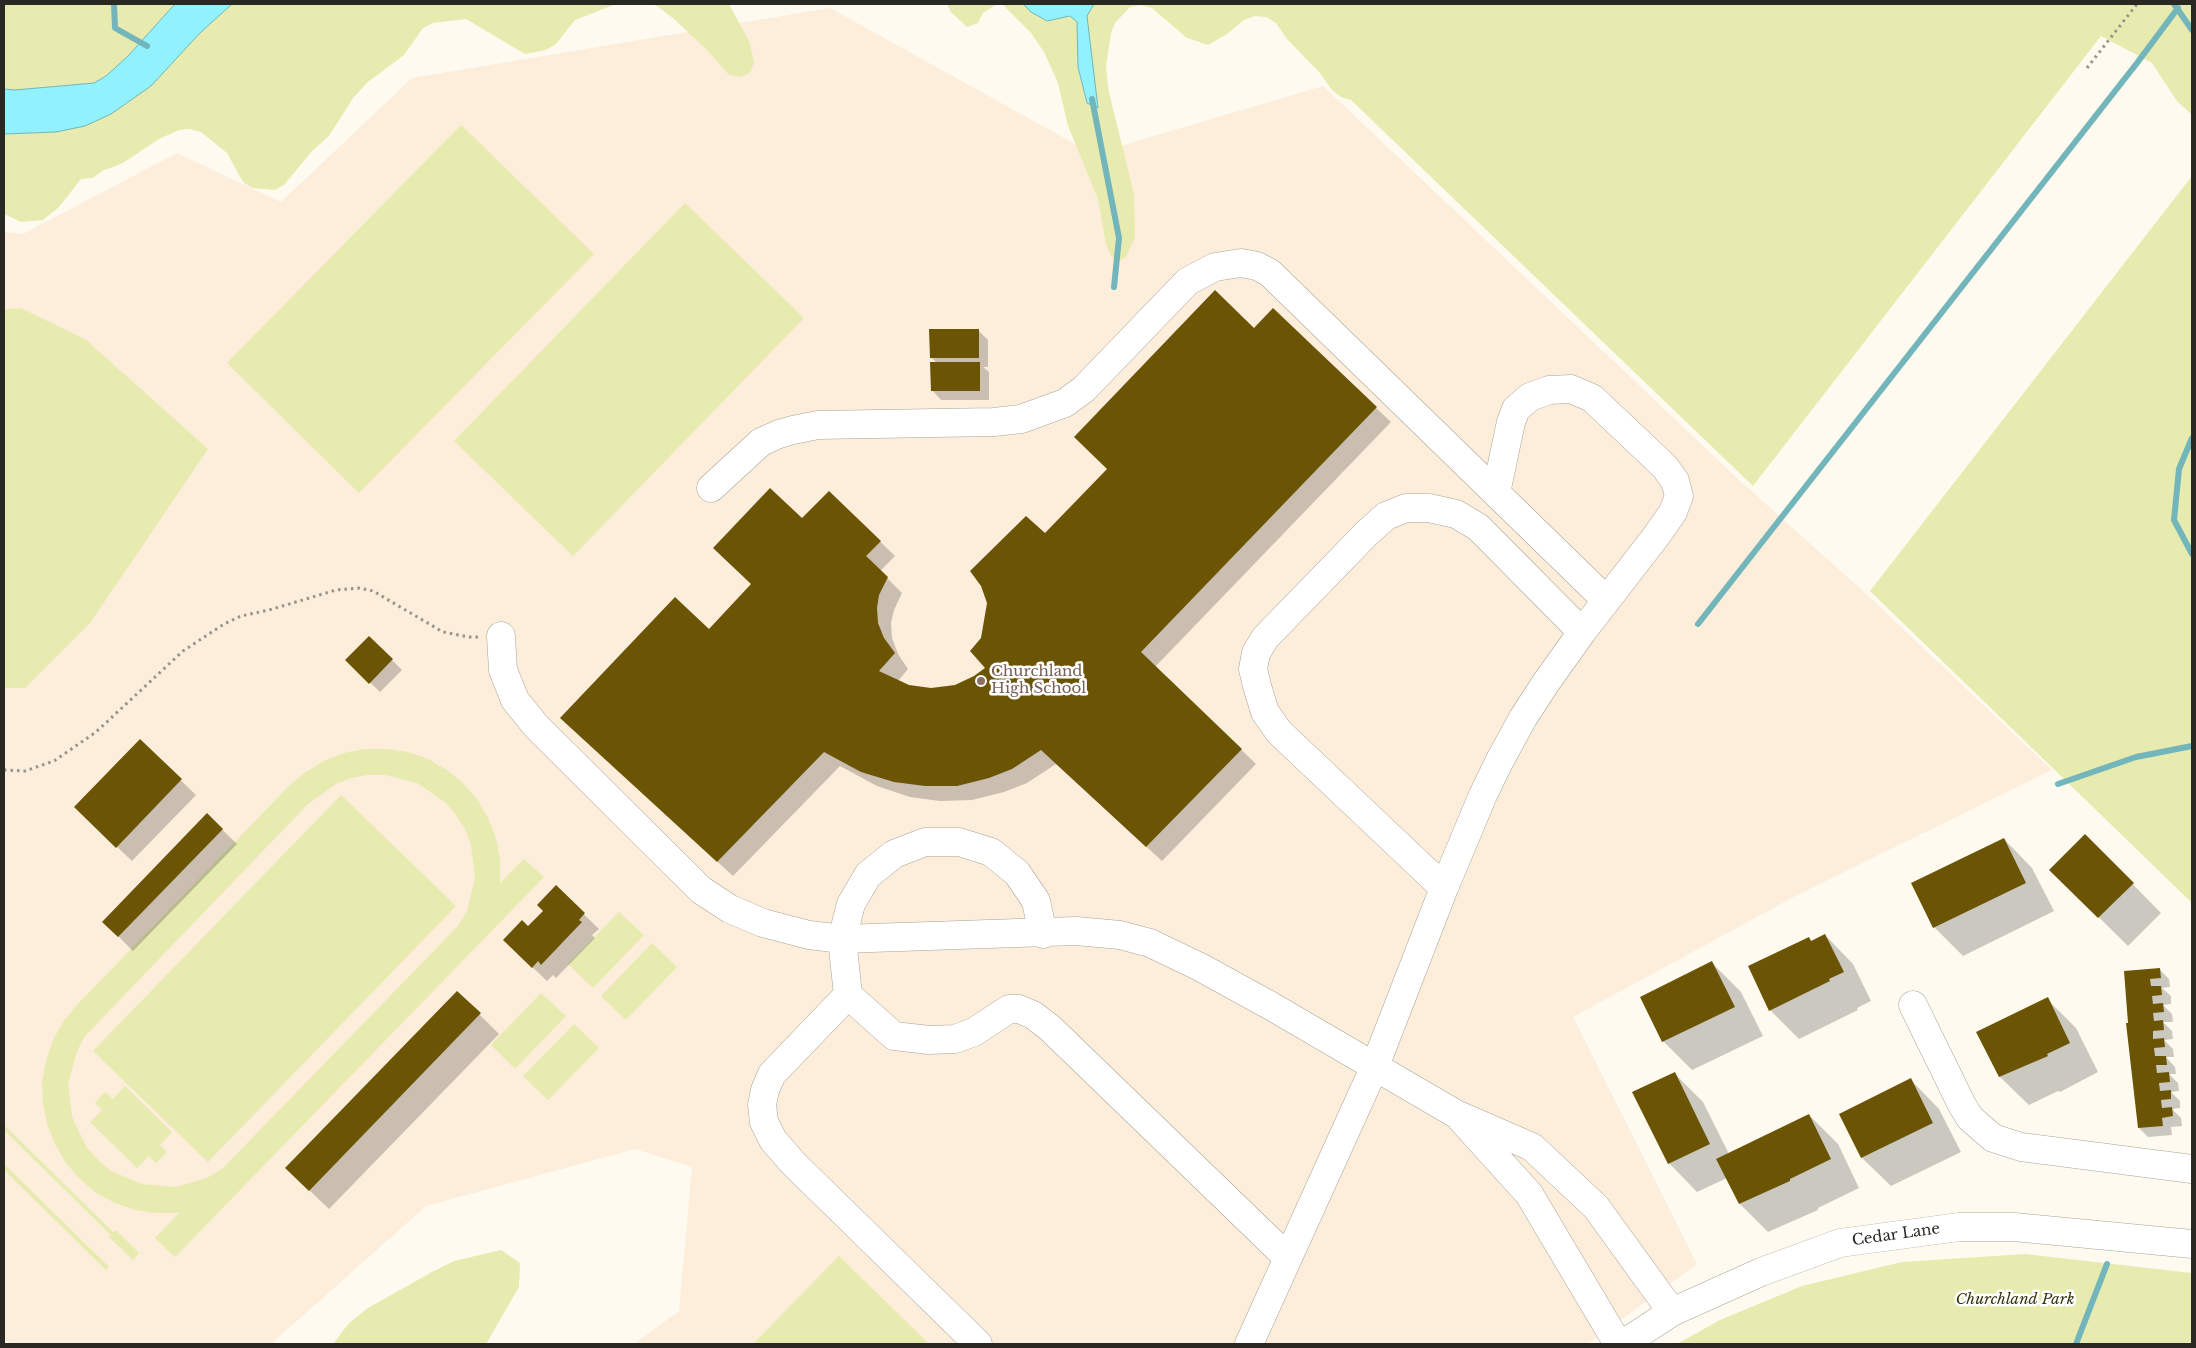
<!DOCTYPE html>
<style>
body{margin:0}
#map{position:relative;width:2196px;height:1348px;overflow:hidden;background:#fefaef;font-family:"Libre Baskerville",serif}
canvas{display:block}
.frame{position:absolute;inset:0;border:5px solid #2a2823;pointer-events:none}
</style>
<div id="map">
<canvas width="2196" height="1348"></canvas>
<div class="frame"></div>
</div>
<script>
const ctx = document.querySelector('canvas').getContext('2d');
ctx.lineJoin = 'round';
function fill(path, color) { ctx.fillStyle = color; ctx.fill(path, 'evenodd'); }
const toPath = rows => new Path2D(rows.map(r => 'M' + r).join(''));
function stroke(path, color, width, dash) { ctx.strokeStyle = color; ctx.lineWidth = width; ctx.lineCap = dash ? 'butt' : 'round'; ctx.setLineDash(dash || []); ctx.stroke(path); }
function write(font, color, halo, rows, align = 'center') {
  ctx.font = font + ' "Libre Baskerville",serif'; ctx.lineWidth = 5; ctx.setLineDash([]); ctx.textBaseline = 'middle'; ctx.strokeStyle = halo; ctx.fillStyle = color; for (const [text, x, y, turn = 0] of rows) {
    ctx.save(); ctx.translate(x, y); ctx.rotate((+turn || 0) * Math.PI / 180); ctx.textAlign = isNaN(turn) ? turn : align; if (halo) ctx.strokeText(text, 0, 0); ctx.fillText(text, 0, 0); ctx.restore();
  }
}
fill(toPath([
 [830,8,1093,154,1323,86,1738,479,1864,592,2052,770,1801,893,1573,1017,1697,1264,1588,1344,634,1344,679,1311,692,1167,635,1149,426,1206,271,1344,12,1344,4,1339,4,232,23,234,177,153,281,202,412,78]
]), '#fceedb');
fill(toPath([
 [4,4,175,4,128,56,106,76,94,83,15,90,4,89],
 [232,4,616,4,575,20,556,44,546,50,525,54,466,19,433,23,423,28,404,55,368,82,353,98,329,136,312,151,284,185,275,190,252,188,243,182,227,153,201,132,190,129,179,130,159,139,123,163,102,171,93,178,81,179,59,207,43,220,21,222,4,214,4,134,56,132,200,33],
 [651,4,729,4,749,41,754,62,750,73,740,77,729,75,707,50,674,19,657,6],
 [947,4,997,4,983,13,978,23,967,27,951,12],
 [1002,4,1023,4,1031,12,1047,21,1070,16,1077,22,1078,67,1087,103,1098,107,1087,16,1094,4,2192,4,2192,115,2177,101,2152,63,2101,36,1753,486,1351,100,1341,97,1332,90,1319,72,1287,39,1276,23,1266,17,1255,16,1244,20,1227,34,1208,45,1187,38,1152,8,1141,5,1130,7,1115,23,1111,33,1106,66,1108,88,1134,194,1135,237,1126,257,1117,262,1110,254,1106,244,1098,199,1068,126,1058,83,1044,52,1031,33],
 [461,125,594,254,359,493,227,363],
 [2192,176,2192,903,1870,591],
 [685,203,804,318,573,556,454,441],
 [21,308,86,340,208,449,90,623,25,688,4,688,4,309],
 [365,749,387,749,408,752,428,759,447,770,463,783,477,799,488,818,496,838,500,859,500,883,524,859,544,877,175,1257,155,1238,179,1213,156,1213,135,1210,115,1203,96,1193,80,1179,66,1163,55,1144,47,1124,43,1103,42,1082,46,1061,53,1040,63,1022,76,1006,290,785,306,772,324,761,344,753],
 [368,775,385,775,417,783,445,802,456,815,465,829,471,845,475,878,467,911,458,926,222,1169,207,1178,175,1187,142,1184,111,1171,98,1160,87,1148,72,1117,68,1084,77,1051,85,1036,308,804,336,784,351,778],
 [341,795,456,906,208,1162,93,1051],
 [619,912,644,935,593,988,568,964],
 [652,943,677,967,626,1020,601,996],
 [541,993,566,1016,515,1069,491,1045],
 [574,1024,599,1048,548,1100,523,1076],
 [125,1086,172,1132,160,1145,167,1152,156,1163,149,1156,137,1168,90,1122,102,1110,95,1103,105,1092,113,1099],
 [4,1125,113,1232,116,1230,139,1253,133,1260,109,1237,111,1235,4,1130],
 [4,1164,109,1267,106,1270,4,1170],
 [501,1250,520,1263,519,1287,486,1344,333,1344,349,1323,368,1308,432,1272,454,1261],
 [2025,1254,2192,1273,2192,1344,1677,1344,1720,1320,1802,1286,1902,1262],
 [839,1256,929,1344,753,1344]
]), '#e7ebaf');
const water = toPath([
 [175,4,232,4,200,33,151,86,111,114,85,126,56,132,4,134,4,89,15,90,94,83,106,76,128,56,175,4],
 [1023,4,1094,4,1087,16,1098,108,1087,103,1078,67,1077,22,1070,16,1047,21,1031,12,1023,4]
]);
fill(water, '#91f1fc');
stroke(water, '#72b5bb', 1);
fill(toPath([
 [1254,329,1376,408,1391,422,1155,667,1256,764,1162,861,1056,764,1027,783,1004,792,972,800,940,801,910,797,877,786,840,766,733,876,576,732,709,631,752,584,802,520,829,492,895,556,880,571,902,593,894,610,891,623,892,638,898,654,908,669,898,681,909,686,931,690,955,686,974,678,987,668,983,638,1045,535],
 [978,330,988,340,988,367,983,367,989,372,989,400,941,400,932,390,937,363,931,357],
 [369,637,402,670,380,692,347,660],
 [140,741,196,795,132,861,91,822],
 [207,815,237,844,133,951,104,922],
 [2085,836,2161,913,2128,946,2051,870],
 [2004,839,2032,868,2054,911,1963,956,1934,927],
 [556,887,599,929,592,935,595,938,556,978,553,975,547,981,504,940,528,928,545,911],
 [1825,935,1853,964,1871,1001,1857,1008,1858,1010,1799,1039,1770,1010,1808,938,1812,942],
 [1712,963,1741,992,1763,1036,1692,1070,1663,1041],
 [2159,969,2169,979,2170,987,2162,988,2171,996,2171,1004,2163,1005,2172,1014,2173,1022,2163,1022,2172,1031,2173,1039,2164,1040,2173,1049,2174,1057,2166,1057,2175,1067,2176,1074,2169,1074,2178,1083,2179,1091,2171,1092,2180,1101,2180,1108,2172,1109,2181,1118,2182,1126,2171,1127,2172,1135,2148,1137,2139,1128,2125,972],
 [457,992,499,1034,329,1209,306,1187],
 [2047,999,2076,1028,2098,1072,2060,1092,2058,1091,2029,1105,2000,1077,1978,1033],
 [1674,1073,1703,1102,1729,1154,1809,1115,1838,1144,1859,1188,1818,1208,1818,1210,1768,1232,1740,1204,1727,1178,1697,1192,1669,1163],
 [1911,1080,1939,1109,1961,1152,1891,1186,1862,1158,1841,1114]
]), '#0003');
stroke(toPath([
 [114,4,115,28,147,46],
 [2174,4,2192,30],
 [1092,99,1119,238,1114,287],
 [2192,438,2179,469,2174,520,2192,554],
 [1698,624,2137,63,2178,8],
 [2058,784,2136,757,2192,746],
 [2076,1344,2107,1264]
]), '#72b5bb', 6);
fill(toPath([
 [1215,290,1254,328,1273,308,1377,407,1141,652,1242,749,1146,847,1041,750,1012,769,989,778,957,786,925,786,894,782,861,772,824,752,717,862,560,718,675,597,709,629,751,584,713,548,770,488,802,518,829,491,881,541,866,556,888,577,879,595,877,608,878,623,884,638,895,653,879,671,909,685,931,688,955,685,974,676,985,668,970,651,981,638,987,603,981,586,970,571,1026,516,1045,533,1107,469,1074,437],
 [929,329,979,329,979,358,930,358],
 [930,362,980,362,980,391,931,391],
 [369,636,393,659,369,684,345,660],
 [140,739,182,779,116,848,74,807],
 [207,813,223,829,118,937,102,922],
 [2085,834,2134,883,2098,918,2049,870],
 [2004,838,2026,883,1933,928,1911,883],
 [556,885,585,913,579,920,582,922,541,965,538,961,532,968,503,940,522,920,528,926,543,911,537,905],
 [1825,934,1844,972,1829,979,1830,981,1769,1011,1748,966,1809,937,1811,941],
 [1712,961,1735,1007,1662,1042,1640,997],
 [2160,968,2161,978,2150,979,2151,986,2161,986,2162,995,2152,996,2153,1004,2163,1003,2164,1012,2153,1013,2154,1021,2163,1020,2164,1030,2153,1031,2153,1039,2164,1038,2165,1047,2154,1048,2155,1056,2166,1056,2167,1065,2156,1065,2157,1073,2169,1072,2170,1082,2159,1083,2160,1091,2171,1090,2171,1099,2161,1100,2162,1108,2172,1107,2173,1116,2162,1118,2163,1126,2138,1128,2126,1023,2128,1023,2124,971],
 [457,991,481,1013,309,1191,285,1168],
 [2048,997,2070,1043,2047,1054,2048,1056,1999,1077,1976,1032],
 [1675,1072,1710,1144,1668,1164,1632,1092],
 [1911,1078,1933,1123,1861,1158,1839,1114],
 [1809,1114,1831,1159,1790,1179,1790,1181,1739,1204,1716,1159]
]), '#6b5504');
const minor = toPath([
 [711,488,761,442,779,434,793,430,818,425,994,422,1021,419,1065,403,1084,389,1188,281,1215,267,1241,263,1257,266,1270,273,1606,600],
 [501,636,503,670,515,700,536,726,701,890,730,909,763,923,809,935,842,939,1076,931,1120,935,1150,943,1200,967,1271,1006,1456,1114,1532,1147,1596,1207,1672,1312],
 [1444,888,1279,732,1265,712,1257,686,1253,669,1256,653,1265,638,1367,533,1386,516,1406,508,1429,508,1456,514,1478,527,1582,632],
 [848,995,894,1036,929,1040,955,1039,974,1032,1009,1009,1019,1009,1033,1015,1050,1028,1288,1258],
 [1913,1005,1962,1105,1970,1118,1993,1138,2021,1147,2192,1169],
 [1462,1120,1529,1194,1618,1344],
 [978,1344,793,1163,773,1140,764,1122,762,1105,765,1090,772,1074,848,995,842,939,851,904,868,875,894,854,925,842,959,842,991,852,1017,873,1036,901,1043,934],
 [1249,1344,1375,1066,1444,888,1483,795,1500,760,1523,718,1545,684,1582,632,1657,535,1673,512,1679,496,1675,481,1665,467,1592,398,1571,389,1549,390,1530,397,1516,409,1511,422,1496,493],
 [1623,1344,1672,1312,1761,1272,1840,1243,1959,1227,2014,1227,2192,1244]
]);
stroke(minor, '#a8a396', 29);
stroke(toPath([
 [2087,68,2137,4],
 [4,770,25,771,54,761,96,732,183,651,224,624,241,616,269,610,336,590,359,588,373,591,443,632,469,637,478,637]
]), '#97948c', 3, [2.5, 4]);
stroke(minor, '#fff', 28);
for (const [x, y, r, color] of [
 [981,681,5,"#8d6e63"]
]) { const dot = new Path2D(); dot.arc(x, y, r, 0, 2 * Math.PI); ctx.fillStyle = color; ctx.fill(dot); stroke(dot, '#fff', 2); }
write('15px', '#785e54', '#fff', [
 ["Churchland",991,672],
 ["High School",991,689]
], 'left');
write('15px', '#2a2823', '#fff', [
 ["Cedar Lane",1896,1235,-8]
]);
write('italic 15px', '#363710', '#fff', [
 ["Churchland Park",2015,1300]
]);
</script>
